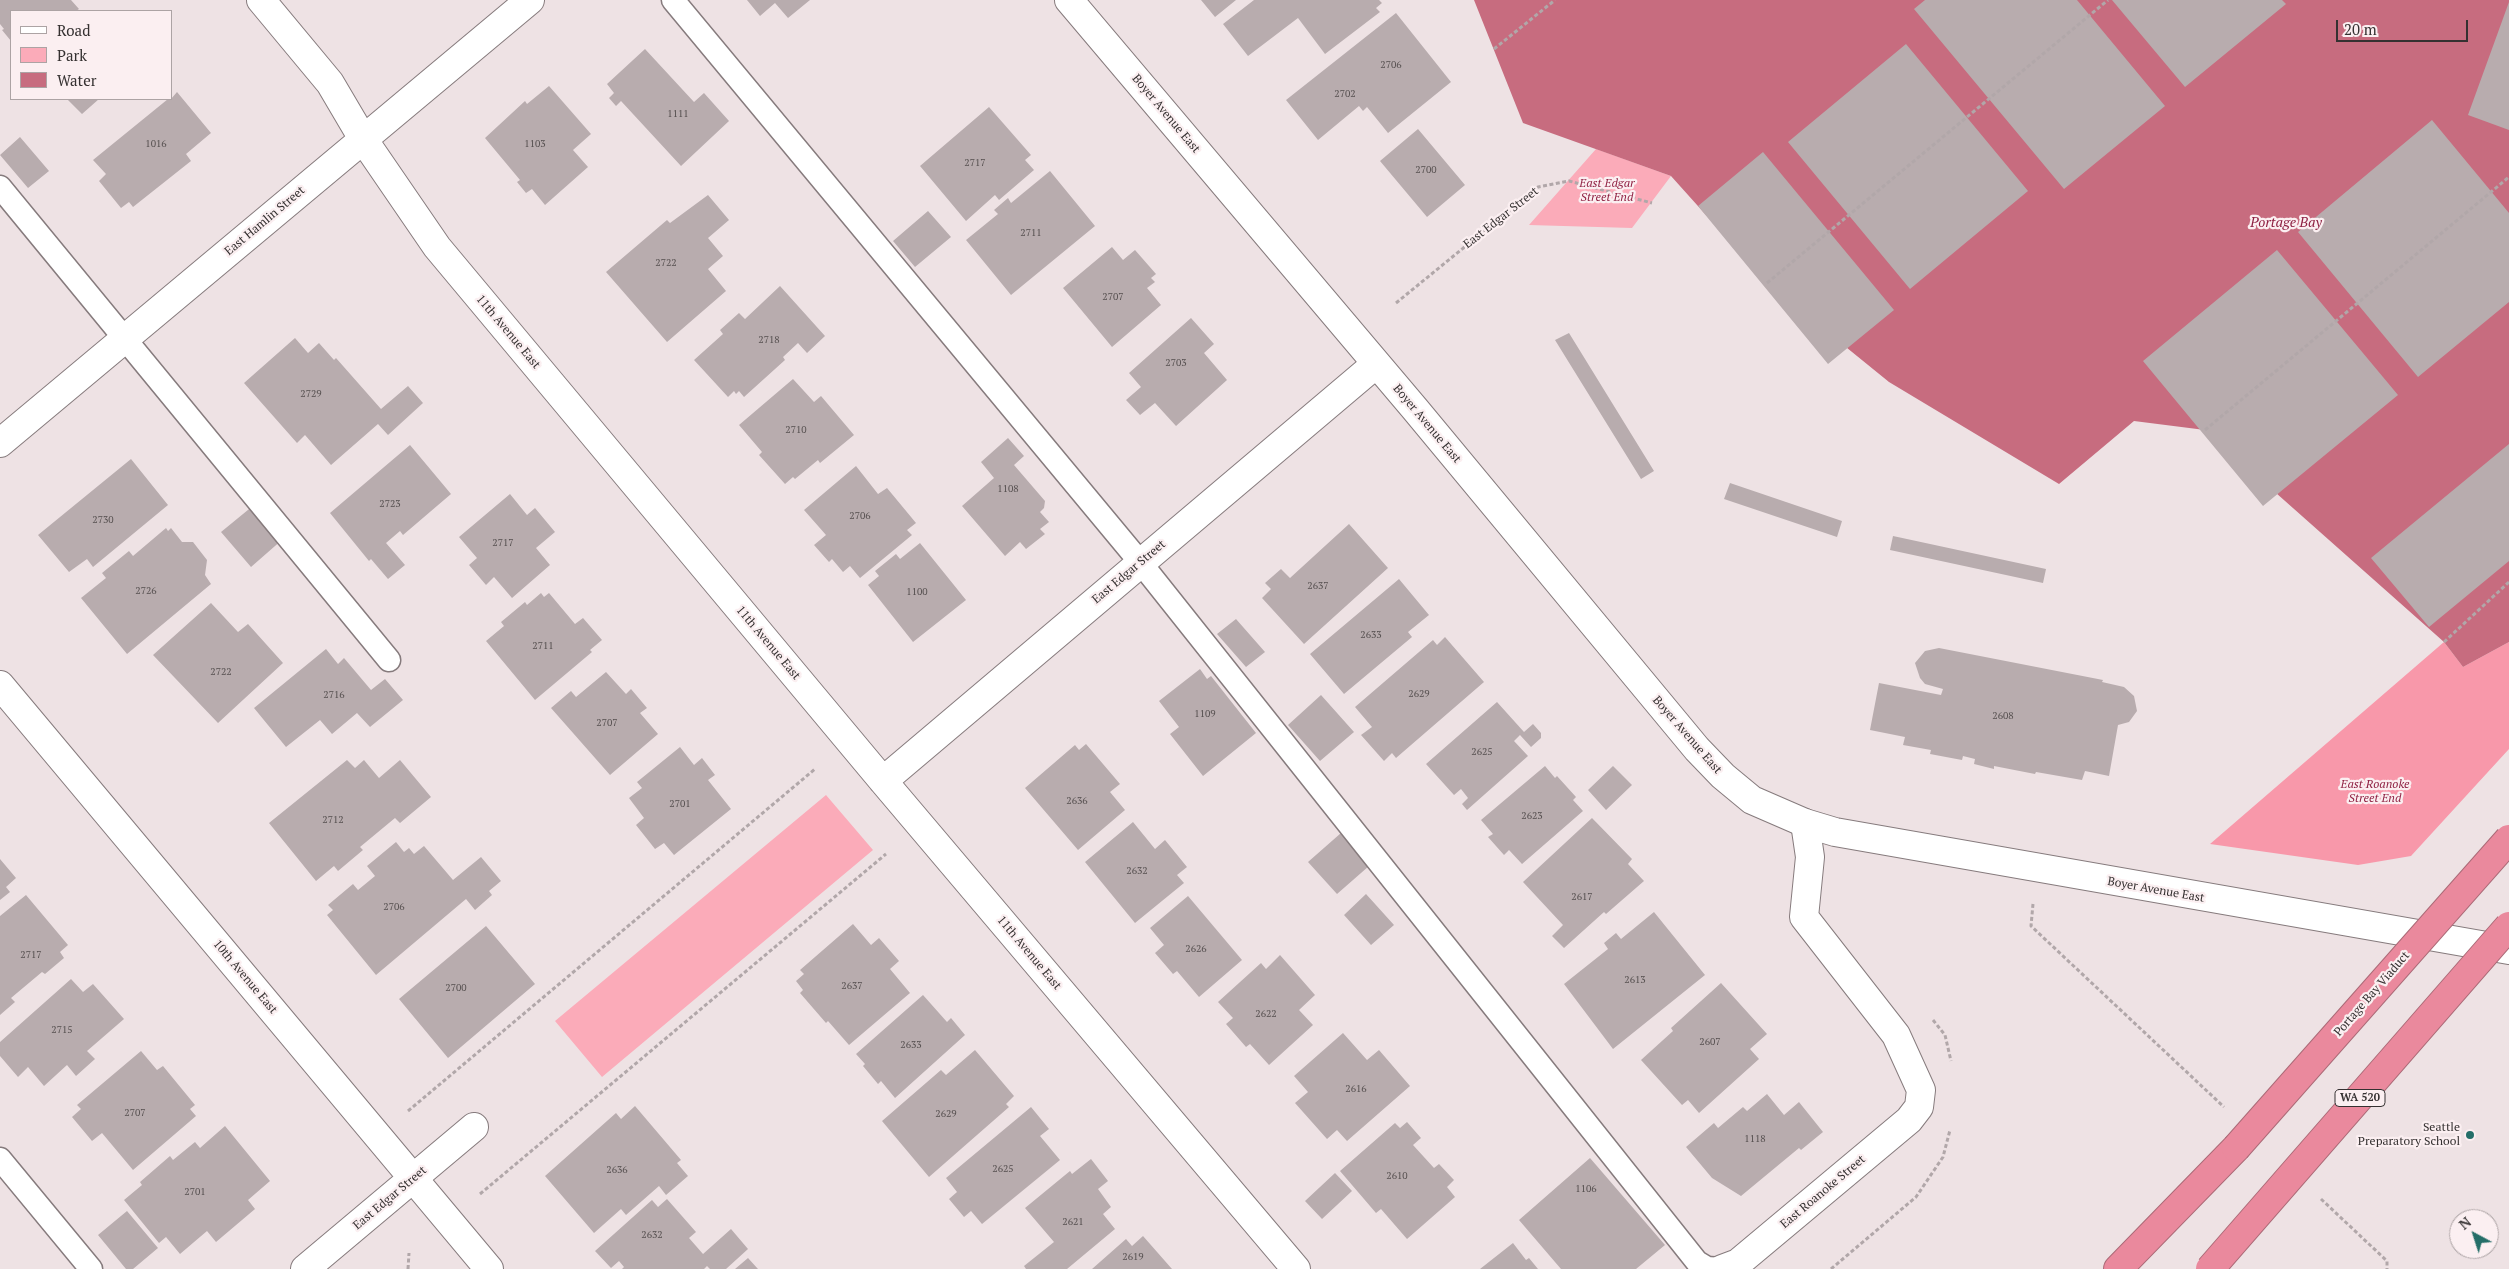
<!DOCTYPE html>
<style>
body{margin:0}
#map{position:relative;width:2509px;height:1269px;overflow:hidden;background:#eee2e4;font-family:"PT Serif",serif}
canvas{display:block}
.legend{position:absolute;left:10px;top:10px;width:162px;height:90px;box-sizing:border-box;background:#fbeff1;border:1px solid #aca3a4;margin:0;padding:6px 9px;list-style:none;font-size:15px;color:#353131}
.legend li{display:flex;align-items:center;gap:10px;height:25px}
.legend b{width:25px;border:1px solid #aca3a4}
.north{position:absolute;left:2449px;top:1209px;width:50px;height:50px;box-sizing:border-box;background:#fbeff1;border:1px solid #aca3a4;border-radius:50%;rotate:320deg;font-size:14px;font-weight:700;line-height:20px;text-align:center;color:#353131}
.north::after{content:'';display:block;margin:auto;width:18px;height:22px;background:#246e68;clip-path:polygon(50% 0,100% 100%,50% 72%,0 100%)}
.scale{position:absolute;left:2336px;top:20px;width:132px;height:22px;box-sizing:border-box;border:2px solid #353131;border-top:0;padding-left:6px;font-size:15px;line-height:18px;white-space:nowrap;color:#353131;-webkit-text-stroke:4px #fbeff1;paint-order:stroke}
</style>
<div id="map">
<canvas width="2509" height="1269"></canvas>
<ul class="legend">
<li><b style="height:6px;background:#fff"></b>Road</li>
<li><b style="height:14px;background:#fbabb9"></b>Park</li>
<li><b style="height:14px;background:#c76c7f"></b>Water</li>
</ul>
<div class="north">N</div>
<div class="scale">20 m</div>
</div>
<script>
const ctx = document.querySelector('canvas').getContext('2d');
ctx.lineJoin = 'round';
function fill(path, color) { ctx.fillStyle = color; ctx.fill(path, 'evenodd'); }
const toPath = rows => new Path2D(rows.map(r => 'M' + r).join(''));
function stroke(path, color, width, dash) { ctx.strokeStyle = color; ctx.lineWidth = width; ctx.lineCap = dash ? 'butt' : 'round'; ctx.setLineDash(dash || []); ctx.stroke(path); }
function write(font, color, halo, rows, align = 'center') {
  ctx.font = font + ' "PT Serif",serif'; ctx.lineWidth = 4.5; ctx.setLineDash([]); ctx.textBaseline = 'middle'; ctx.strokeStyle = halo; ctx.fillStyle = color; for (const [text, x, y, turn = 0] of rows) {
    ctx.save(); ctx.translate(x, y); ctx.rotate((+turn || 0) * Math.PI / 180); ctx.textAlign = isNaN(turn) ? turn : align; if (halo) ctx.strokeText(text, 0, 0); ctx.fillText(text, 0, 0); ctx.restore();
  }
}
fill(toPath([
 [1596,149,1671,176,1632,228,1529,225],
 [826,795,873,850,602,1077,555,1021]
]), '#fbabb9');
fill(toPath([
 [2444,642,2463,667,2509,642,2509,749,2411,856,2358,865,2210,844]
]), '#f898aa');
fill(toPath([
 [1474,0,2509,0,2509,642,2463,667,2444,642,2205,430,2134,421,2059,484,1889,382,1767,283,1671,176,1523,123]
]), '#c76c7f');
fill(toPath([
 [0,0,71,0,79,9,76,11,11,11,11,41,2,30,4,29,0,24],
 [747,0,810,0,788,18,775,3,760,16],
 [1201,0,1236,0,1215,17],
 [1254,0,1379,0,1382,3,1376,8,1380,12,1325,54,1298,18,1248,56,1223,24],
 [1925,0,2077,0,2165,106,2064,189,1914,9],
 [2112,0,2282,0,2286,4,2185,87],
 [2509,2,2509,130,2468,115],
 [1396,13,1451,82,1388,133,1367,107,1363,111,1359,106,1318,140,1286,100],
 [1906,44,2028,191,1910,289,1788,142],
 [645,49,694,102,704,93,729,121,681,166,621,101,616,106,609,98,614,93,607,84],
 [549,86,591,134,573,150,588,167,545,205,532,189,526,193,517,182,520,180,485,138,525,101,527,104],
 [177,92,211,133,186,154,191,161,133,207,129,202,121,208,99,181,106,174,93,160,168,99,171,99],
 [67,99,99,99,82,114],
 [989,107,1031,155,1025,160,1034,170,999,200,995,195,966,221,920,166],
 [2432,120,2509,213,2509,302,2418,377,2298,232],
 [1418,129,1465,185,1427,217,1380,161],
 [20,137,49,171,28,188,0,155],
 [1763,152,1894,310,1828,364,1698,206],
 [1050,171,1095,226,1011,295,966,240,998,214,994,210,1008,198,1011,203],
 [708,195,729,220,708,238,723,256,708,269,726,291,667,342,606,272,667,220,670,223],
 [928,211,951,237,915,267,893,241],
 [1112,247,1123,260,1135,250,1156,274,1151,278,1155,282,1147,288,1161,305,1112,347,1063,288],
 [2277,250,2398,395,2263,506,2143,361],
 [780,286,825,336,807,353,798,343,783,357,785,360,744,397,739,391,736,394,734,391,728,397,694,360,723,334,720,330,739,313,745,319],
 [1191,318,1214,344,1204,353,1227,380,1176,426,1155,403,1140,415,1126,400,1141,387,1129,373],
 [1569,333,1654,471,1641,479,1555,340],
 [295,338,308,353,319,343,334,360,336,358,381,409,408,386,423,403,388,435,378,424,331,465,305,435,297,443,244,383],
 [793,379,814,402,821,396,854,435,820,463,818,460,795,479,793,477,785,484,759,455,762,452,739,425],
 [1008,438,1024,456,1014,465,1045,501,1044,508,1040,512,1049,522,1040,529,1045,534,1026,549,1020,542,1005,556,962,506,994,478,981,462],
 [2509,444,2509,561,2429,627,2371,558],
 [410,445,451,494,403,535,400,531,386,543,405,565,388,579,371,559,369,561,330,513],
 [131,459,168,505,93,567,87,559,69,572,38,535],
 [856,466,878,494,887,488,916,523,907,530,912,535,860,578,850,566,843,572,832,559,829,562,814,545,826,535,804,510],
 [1730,483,1842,521,1837,537,1724,499],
 [510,494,527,515,535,508,555,532,536,548,550,565,512,598,494,577,486,585,469,565,477,558,459,537],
 [254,505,283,539,251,567,221,532],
 [1349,524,1388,568,1304,644,1262,598,1271,589,1265,583,1281,569,1290,578],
 [166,528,168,531,171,528,182,542,193,542,207,560,205,575,211,584,127,654,81,598,106,578,102,573,129,551,133,556],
 [1893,536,2046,569,2043,583,1890,550],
 [920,543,966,600,913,642,868,585,879,576,875,571,896,554,900,559],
 [1399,579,1429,615,1408,632,1412,637,1344,694,1310,654],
 [541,593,544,597,549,593,575,624,583,618,602,640,590,650,592,652,535,700,486,641,504,626,501,622,525,602,527,605],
 [211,603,238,632,248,624,283,663,218,723,153,655],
 [1236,619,1265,652,1246,667,1217,634],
 [1445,637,1484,682,1396,758,1392,753,1384,761,1361,735,1372,727,1355,707,1433,640,1437,645],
 [1939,648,2103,680,2102,682,2124,687,2134,696,2137,711,2129,722,2118,725,2109,776,2085,771,2082,780,2036,772,2035,774,1994,766,1994,769,1974,764,1975,759,1963,756,1962,760,1930,754,1931,750,1903,745,1905,737,1870,730,1879,683,1941,695,1943,689,1925,684,1920,678,1915,663,1925,651],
 [326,649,338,664,344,658,371,690,385,679,403,700,370,727,357,713,332,734,320,720,286,747,254,708],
 [1200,669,1207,679,1211,676,1256,733,1203,776,1170,734,1179,727,1159,701],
 [606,672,626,694,631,689,647,708,640,713,658,734,610,775,551,708,571,691,576,697],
 [1321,695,1354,732,1320,761,1288,725],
 [1497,702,1524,732,1533,724,1541,733,1541,738,1531,747,1520,735,1514,741,1528,756,1467,810,1462,804,1468,798,1461,789,1454,795,1426,764],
 [1086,744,1120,784,1110,792,1125,810,1078,850,1025,788,1075,745,1079,750],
 [680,747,694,765,702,758,715,775,708,780,731,809,674,855,664,843,655,849,636,825,644,818,629,798,642,788,637,782],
 [347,760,355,768,364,760,379,778,400,760,431,797,400,823,395,818,360,847,363,850,338,871,334,866,316,881,269,823],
 [1545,766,1555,778,1557,776,1576,797,1573,800,1583,811,1522,864,1509,850,1504,855,1488,837,1493,834,1481,820],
 [1613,766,1632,785,1606,810,1588,790],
 [1592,818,1632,859,1628,864,1644,881,1606,914,1604,912,1564,948,1552,936,1563,925,1523,882],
 [1133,822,1155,849,1165,840,1187,867,1177,875,1184,883,1135,923,1085,862],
 [1341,833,1369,866,1337,894,1308,862],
 [396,842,404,852,409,848,414,854,424,846,453,880,481,857,501,881,489,891,492,895,475,910,466,899,376,975,327,915,333,910,328,905,353,884,358,890,375,876,367,866],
 [0,859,16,878,6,887,10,892,0,900],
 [1366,894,1394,925,1371,945,1344,915],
 [26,895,68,945,60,952,64,958,45,974,42,972,11,998,15,1002,0,1015,0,916],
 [1188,896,1242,960,1199,997,1177,971,1173,974,1155,953,1164,945,1150,928],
 [1654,912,1705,975,1613,1049,1564,984,1608,949,1604,943,1616,933,1621,939],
 [853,924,871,945,879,938,899,961,890,969,910,993,849,1045,828,1021,826,1023,800,993,803,990,796,981,804,974,800,970],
 [486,926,535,984,448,1058,399,999],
 [1280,955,1315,995,1299,1010,1313,1025,1269,1065,1250,1044,1246,1047,1226,1024,1233,1018,1218,1002,1261,963,1266,969],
 [71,979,83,992,93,984,124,1019,87,1051,95,1059,76,1076,67,1065,44,1086,28,1067,18,1077,0,1056,0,1042],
 [1721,983,1767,1034,1750,1049,1759,1059,1699,1113,1688,1100,1682,1105,1641,1060,1673,1031,1671,1028],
 [923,995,947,1022,951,1018,965,1035,895,1098,881,1081,878,1084,863,1066,865,1064,856,1054],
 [1343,1033,1367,1060,1379,1050,1410,1086,1347,1141,1337,1130,1327,1139,1295,1103,1308,1092,1294,1076],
 [975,1050,1014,1096,1006,1104,1009,1107,929,1177,882,1121,941,1070,946,1075],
 [141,1051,157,1070,163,1066,195,1105,190,1109,196,1116,133,1170,102,1133,92,1141,72,1117,81,1109,77,1105],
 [1767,1094,1784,1115,1799,1102,1823,1132,1801,1150,1799,1148,1741,1196,1712,1178,1686,1147,1714,1123,1718,1128,1743,1107,1747,1111],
 [635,1106,681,1160,677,1163,688,1176,666,1195,659,1186,626,1215,621,1209,594,1233,545,1176,616,1113,621,1119],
 [1031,1107,1049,1129,1040,1136,1060,1160,982,1224,971,1211,964,1217,949,1199,957,1192,946,1178],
 [1407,1122,1421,1138,1413,1145,1434,1168,1439,1164,1454,1180,1447,1187,1455,1197,1407,1239,1381,1209,1376,1213,1340,1171,1395,1123,1400,1128],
 [225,1126,270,1181,248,1200,255,1209,216,1242,207,1231,180,1254,166,1237,159,1243,124,1200,142,1185,140,1182,170,1156,173,1160,195,1142,200,1148],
 [1590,1158,1665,1245,1636,1269,1561,1269,1519,1220],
 [1091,1159,1108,1181,1098,1189,1111,1207,1103,1214,1115,1229,1067,1269,1026,1269,1024,1266,1054,1242,1025,1208,1070,1171,1072,1174],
 [1335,1173,1352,1191,1322,1219,1305,1201],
 [667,1199,696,1232,689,1238,703,1254,731,1229,748,1249,726,1269,710,1269,707,1266,704,1269,622,1269,624,1267,619,1261,611,1268,595,1251,652,1200,658,1207],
 [127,1211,158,1248,133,1269,126,1269,98,1235],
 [1143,1236,1172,1269,1092,1269,1126,1239,1132,1246],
 [1513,1243,1526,1260,1529,1258,1538,1269,1480,1269],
 [748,1258,758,1269,735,1269]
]), '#b8acae');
const service = toPath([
 [673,0,1140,562,1697,1262,1707,1268,1722,1269],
 [0,187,389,660],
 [0,1159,91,1269]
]);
const minor = toPath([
 [261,0,330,83,363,139,437,247,883,781,1296,1269],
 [0,443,530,0],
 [0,685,489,1269],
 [883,781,1376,364],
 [305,1269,474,1127],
 [1722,1269,1738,1263,1909,1120,1919,1107,1921,1090,1896,1035,1804,917,1810,857,1805,823]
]);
const tertiary = toPath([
 [1069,0,1415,409,1697,749,1723,776,1752,800,1805,823,1835,832,2509,950]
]);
const motorway = toPath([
 [2118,1269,2236,1148]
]);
stroke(service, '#867b7d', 25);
stroke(minor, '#867b7d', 30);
stroke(tertiary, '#867b7d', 30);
stroke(motorway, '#ab6a77', 30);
stroke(toPath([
 [1494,49,1555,0],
 [1767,283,2108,0],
 [1396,303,1538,187,1569,181,1652,203],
 [2205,430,2509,177],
 [2444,642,2509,582],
 [2033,904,2031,926,2224,1107],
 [1933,1020,1945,1035,1951,1061],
 [408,1111,815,769],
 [480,1194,886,854],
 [2321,1199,2387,1261,2387,1269],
 [408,1269,409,1253],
 [1831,1269,1916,1197,1943,1157,1950,1130]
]), '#b1a7a9', 3, [4, 2.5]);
stroke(service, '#fff', 22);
stroke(minor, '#fff', 28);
stroke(tertiary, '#fff', 28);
stroke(motorway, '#ea899d', 28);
const motorwayBridge = toPath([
 [2236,1148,2509,839],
 [2210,1269,2509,926]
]);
stroke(motorwayBridge, '#ab6a77', 30, []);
stroke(motorwayBridge, '#ea899d', 28);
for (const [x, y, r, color] of [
 [2470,1135,5,"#246e68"]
]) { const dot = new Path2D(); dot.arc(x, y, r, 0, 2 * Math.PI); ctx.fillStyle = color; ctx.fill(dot); stroke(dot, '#fbeff1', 2); }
write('10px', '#565050', null, [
 ["2706",1391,65],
 ["2702",1345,94],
 ["1111",678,114],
 ["1016",156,144],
 ["1103",535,144],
 ["2717",975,163],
 ["2700",1426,170],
 ["2711",1031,233],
 ["2722",666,263],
 ["2707",1113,297],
 ["2718",769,340],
 ["2703",1176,363],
 ["2729",311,394],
 ["2710",796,430],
 ["1108",1008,489],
 ["2723",390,504],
 ["2706",860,516],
 ["2730",103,520],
 ["2717",503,543],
 ["2637",1318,586],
 ["2726",146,591],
 ["1100",917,592],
 ["2633",1371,635],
 ["2711",543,646],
 ["2722",221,672],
 ["2629",1419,694],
 ["2716",334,695],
 ["1109",1205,714],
 ["2608",2003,716],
 ["2707",607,723],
 ["2625",1482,752],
 ["2636",1077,801],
 ["2701",680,804],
 ["2623",1532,816],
 ["2712",333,820],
 ["2632",1137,871],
 ["2617",1582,897],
 ["2706",394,907],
 ["2626",1196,949],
 ["2717",31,955],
 ["2613",1635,980],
 ["2637",852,986],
 ["2700",456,988],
 ["2622",1266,1014],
 ["2715",62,1030],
 ["2607",1710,1042],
 ["2633",911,1045],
 ["2616",1356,1089],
 ["2707",135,1113],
 ["2629",946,1114],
 ["1118",1755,1139],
 ["2625",1003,1169],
 ["2636",617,1170],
 ["2610",1397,1176],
 ["1106",1586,1189],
 ["2701",195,1192],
 ["2621",1073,1222],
 ["2632",652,1235],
 ["2619",1133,1257]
]);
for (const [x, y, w] of [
 [2360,1098,50]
]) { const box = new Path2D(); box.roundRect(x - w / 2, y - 8.5, w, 17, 4); ctx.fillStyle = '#fbeff1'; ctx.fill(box); stroke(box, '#353131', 1); }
write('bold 11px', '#353131', null, [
 ["WA 520",2360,1098]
]);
write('12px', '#353131', '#fbeff1', [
 ["Boyer Avenue East",1166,114,50],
 ["East Edgar Street",1501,218,-38],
 ["East Hamlin Street",265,221,-40],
 ["11th Avenue East",508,332,50],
 ["Boyer Avenue East",1427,424,50],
 ["East Edgar Street",1129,572,-40],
 ["11th Avenue East",768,643,50],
 ["Boyer Avenue East",1687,735,49],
 ["Boyer Avenue East",2156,890,10],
 ["11th Avenue East",1029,953,50],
 ["10th Avenue East",245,977,50],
 ["Portage Bay Viaduct",2372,994,-49],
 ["East Roanoke Street",1823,1192,-40],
 ["East Edgar Street",390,1198,-40]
]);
write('italic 12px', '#902244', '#fbeff1', [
 ["East Edgar",1607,184],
 ["Street End",1607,198],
 ["East Roanoke",2375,785],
 ["Street End",2375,799]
]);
write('12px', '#353131', '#fbeff1', [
 ["Seattle",2460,1128],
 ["Preparatory School",2460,1142]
], 'right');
write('italic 14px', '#8e2042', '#fbeff1', [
 ["Portage Bay",2286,223]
]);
</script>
